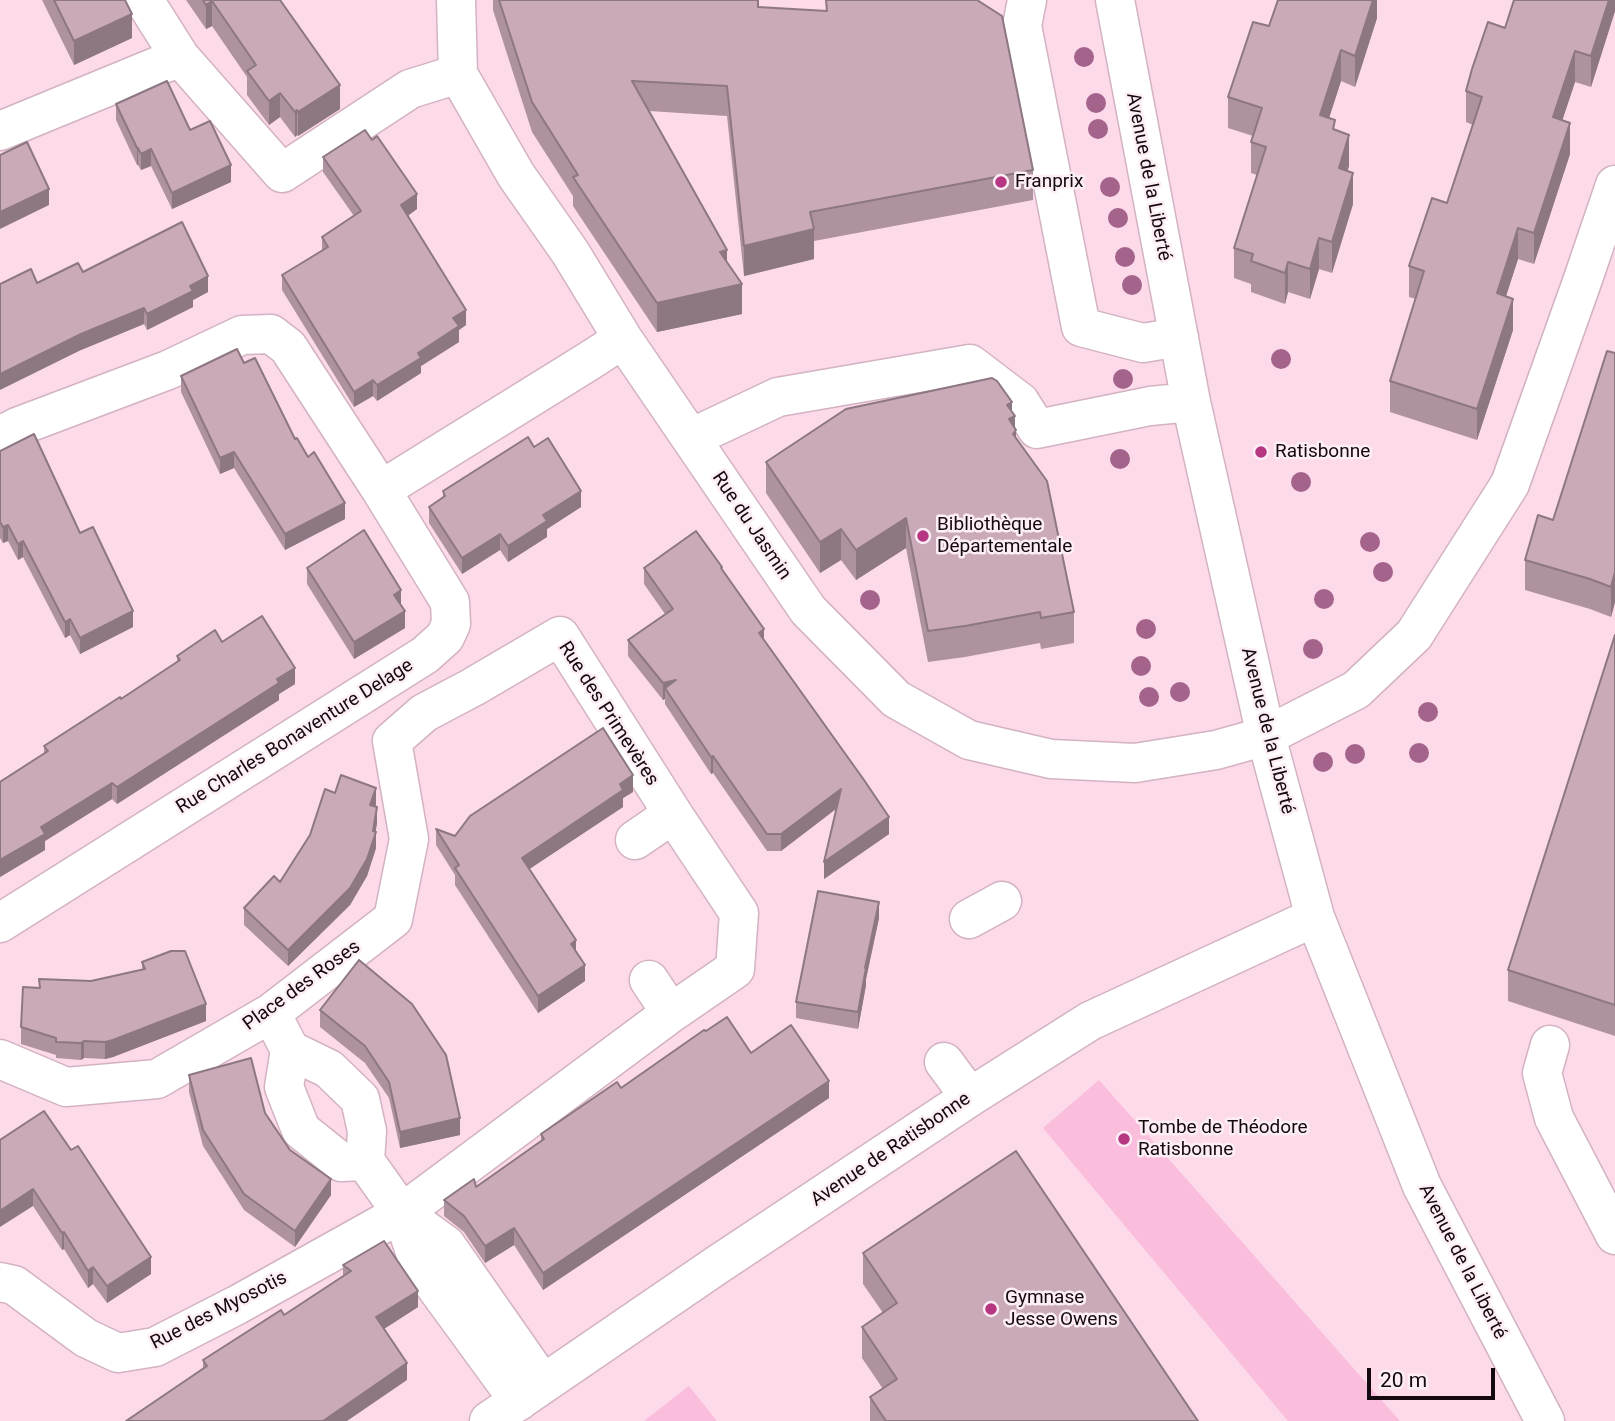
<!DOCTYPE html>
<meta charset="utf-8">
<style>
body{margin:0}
#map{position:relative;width:1615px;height:1421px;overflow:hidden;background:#fcdaea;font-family:Roboto,sans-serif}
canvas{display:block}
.scale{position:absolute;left:1367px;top:1368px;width:128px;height:32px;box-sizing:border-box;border:4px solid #14090f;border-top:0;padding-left:9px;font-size:21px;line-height:24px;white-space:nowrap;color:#14090f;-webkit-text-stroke:5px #fceef4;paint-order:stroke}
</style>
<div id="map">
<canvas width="1615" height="1421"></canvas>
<div class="scale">20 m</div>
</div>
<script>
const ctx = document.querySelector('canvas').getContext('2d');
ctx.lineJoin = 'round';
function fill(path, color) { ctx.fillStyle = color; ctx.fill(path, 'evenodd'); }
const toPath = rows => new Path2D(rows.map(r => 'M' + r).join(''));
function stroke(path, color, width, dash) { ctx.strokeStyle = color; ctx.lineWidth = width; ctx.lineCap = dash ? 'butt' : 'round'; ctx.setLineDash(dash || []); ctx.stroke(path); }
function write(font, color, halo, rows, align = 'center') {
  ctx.font = font + ' Roboto,sans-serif'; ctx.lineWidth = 5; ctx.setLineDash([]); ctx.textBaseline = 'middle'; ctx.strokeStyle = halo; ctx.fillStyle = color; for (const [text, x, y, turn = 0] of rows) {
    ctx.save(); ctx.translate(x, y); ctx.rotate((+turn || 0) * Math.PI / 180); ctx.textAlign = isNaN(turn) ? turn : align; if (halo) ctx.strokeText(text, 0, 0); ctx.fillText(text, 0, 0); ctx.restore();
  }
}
fill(toPath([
 [1099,1080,1400,1421,1288,1421,1043,1128],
 [689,1386,717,1421,644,1421]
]), '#fabddb');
const minor = toPath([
 [144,0,180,57,282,173,410,89,458,74],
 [456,0,458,74,516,175,570,252,623,339,808,610,896,699,969,740,1051,759,1135,763,1216,750,1266,736,1356,690,1414,635,1510,484,1583,279,1615,185],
 [1027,0,1022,26,1081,327,1143,343,1179,337],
 [1115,0,1191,402,1266,736,1315,917,1422,1186,1545,1421],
 [0,131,180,57],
 [0,436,17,427,168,370,242,335,271,334,288,347,381,490,450,602,451,624,445,637,425,655,0,923],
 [691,438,778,397,970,364,1020,402,1037,429,1150,406,1191,402],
 [381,490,589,361,623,339],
 [635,840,673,814],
 [969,919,1002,901],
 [649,980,671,1013],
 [271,1013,290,1050,329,1069,360,1099,367,1131,365,1161,402,1213,419,1264,519,1401],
 [1550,1045,1542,1073,1554,1118,1615,1235],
 [290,1050,284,1087,301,1130,341,1162,365,1161],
 [0,1059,66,1087,157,1079,271,1013,393,919,409,839,392,741,424,713,473,687,560,636,673,814,739,913,735,969,671,1013,402,1213,237,1305,155,1347,118,1353,86,1338,14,1285,0,1282],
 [944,1062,970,1097],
 [402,1213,446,1245,543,1384],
 [489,1421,717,1265,970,1097,1090,1021,1315,917]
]);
stroke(minor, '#d3b2c1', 41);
stroke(minor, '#fff', 38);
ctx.fillStyle = '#a4638b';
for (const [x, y] of [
 [1084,57],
 [1096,103],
 [1098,129],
 [1110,187],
 [1118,218],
 [1125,257],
 [1132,285],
 [1281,359],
 [1123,379],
 [1120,459],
 [1301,482],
 [1370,542],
 [1383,572],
 [1324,599],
 [870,600],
 [1146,629],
 [1313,649],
 [1141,666],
 [1180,692],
 [1149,697],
 [1428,712],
 [1419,753],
 [1355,754],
 [1323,762]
]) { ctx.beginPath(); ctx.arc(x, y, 10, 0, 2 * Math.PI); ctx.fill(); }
fill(toPath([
 [42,0,125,0,132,38,74,65],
 [186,0,280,0,340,109,298,136,297,135,295,137,280,117,269,125,247,95,247,77,212,26,206,29],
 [493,0,759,0,759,7,826,11,826,0,1033,170,1033,200,814,241,814,259,744,276,727,116,649,111,727,262,742,314,657,332,573,206,573,196,532,132,493,10],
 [1377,0,1377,18,1355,87,1341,81,1329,118,1335,130,1349,166,1347,171,1353,204,1332,273,1319,269,1310,299,1288,292,1285,304,1251,292,1251,284,1234,278,1234,248,1257,175,1251,173,1251,142,1253,136,1228,128,1228,97,1269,26],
 [1615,0,1615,11,1591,87,1575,82,1562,121,1570,154,1534,264,1518,259,1506,296,1513,330,1477,440,1390,412,1390,381,1416,299,1409,297,1409,266,1447,203,1473,125,1466,122,1466,91,1505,28],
 [116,104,190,130,231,182,172,209,151,166,141,170,138,165,137,165,116,120],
 [323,157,417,209,408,216,466,325,459,330,459,342,421,366,421,373,377,401,373,396,354,407,282,290,282,275,322,251,322,237,354,216,323,172],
 [83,272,208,292,193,300,193,307,147,330,144,324,81,350,37,283],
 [1615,353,1615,602,1611,617,1590,609,1525,590,1525,560,1553,520],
 [244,363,295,439,345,519,285,550,234,468,220,474,181,392,181,376],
 [1012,411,1016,439,1074,612,1074,643,1041,649,1040,643,965,657,928,662,906,548,856,580,841,560,820,573,766,493,766,462],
 [534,447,581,507,547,529,547,537,508,562,500,550,462,574,429,523,429,507,443,498,443,491],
 [0,451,80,533,133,627,80,654,70,635,65,638,23,557,18,560,8,541,3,543,0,538],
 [307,568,401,606,405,628,354,659,307,584],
 [644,568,722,570,764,640,889,834,824,879,836,809,781,851,767,851,713,773,711,774,665,704,665,699,663,700,628,656,628,640,665,614,644,584],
 [1615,635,1615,1036,1508,1001,1508,970],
 [222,642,295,684,279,694,279,700,117,804,112,799,45,841,45,850,0,877,0,782,44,754,44,746,121,699,177,662,177,656],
 [633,792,623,798,623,807,529,869,576,951,585,981,538,1013,455,885,455,875,436,845,436,829,455,836],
 [376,804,376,848,367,876,350,905,288,966,244,925,244,908,280,882,310,835],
 [879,918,866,979,866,985,858,1029,796,1018,796,1002],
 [142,962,206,1021,113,1057,105,1059,84,1058,81,1060,56,1058,56,1055,21,1044,21,1027,40,988,91,981,142,970],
 [320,1010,446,1055,460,1135,400,1148,389,1098,365,1063,320,1027],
 [751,1053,829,1098,543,1290,514,1245,485,1263,464,1232,444,1216,444,1200,476,1187,541,1142,541,1134,621,1088],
 [189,1075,265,1113,290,1150,331,1195,295,1247,244,1210,203,1146,189,1092],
 [0,1140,151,1274,107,1303,93,1284,88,1288,64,1249,62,1250,33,1206],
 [863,1253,1198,1421,870,1421,870,1397,883,1389,862,1358,862,1327,883,1313,863,1284],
 [343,1265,418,1307,384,1329,407,1380,203,1369,203,1360,284,1315,343,1276]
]), '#ae929f');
fill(toPath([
 [1373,0,1377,0,1377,18,1355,87,1355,56],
 [1609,0,1615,0,1615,11,1591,87,1591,56],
 [212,1,212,26,206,29,206,5],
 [132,14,132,38,74,65,74,41],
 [1341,50,1341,81,1320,146,1320,115],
 [1575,51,1575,82,1553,148,1553,117],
 [340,85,340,109,298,136,298,112],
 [280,93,280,117,269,125,269,101],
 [297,110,297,135,295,137,295,112],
 [1570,123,1570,154,1534,264,1534,233],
 [1349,135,1349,166,1339,199,1339,168],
 [137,148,138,148,138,165,137,165],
 [151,149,151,166,141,170,141,154],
 [231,165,231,182,172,209,172,193],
 [1353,173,1353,204,1332,273,1332,242],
 [49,189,49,205,0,229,0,212],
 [417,194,417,209,401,220,401,205],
 [1518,228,1518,259,1497,324,1497,293],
 [814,229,814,259,744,276,744,246],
 [1319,238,1319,269,1310,299,1310,269],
 [727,250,727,280,720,252],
 [1288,262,1288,292,1285,304,1285,273],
 [208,276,208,292,193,300,193,307,147,330,147,314,190,286],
 [742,284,742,314,657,332,657,303],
 [1513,299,1513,330,1477,440,1477,409],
 [144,308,144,324,81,350,0,390,0,374,81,334],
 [466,310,466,325,459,330,459,342,421,366,421,373,377,401,377,385,453,318],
 [373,380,373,396,354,407,354,392],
 [1012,402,1012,417,1015,416,1015,432,1016,430,1016,461,1007,405],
 [234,452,234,468,220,474,220,458],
 [581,491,581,507,547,529,547,537,508,562,508,546,543,515],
 [345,503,345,519,285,550,285,534],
 [906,518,906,548,856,580,856,550],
 [8,525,8,541,3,543,3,527],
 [841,529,841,560,820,573,820,542],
 [500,534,500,550,462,574,462,558],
 [23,541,23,557,18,560,18,544],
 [1615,572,1615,602,1611,617,1611,587],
 [401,590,401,607,394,595],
 [133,611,133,627,80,654,80,638],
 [405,611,405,628,354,659,354,642],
 [70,619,70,635,65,638,65,622],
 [764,629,764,646,759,633],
 [295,668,295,684,279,694,279,700,117,804,117,787],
 [676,680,665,688,665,699,663,700,663,683],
 [713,756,713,773,711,774,711,757],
 [633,775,633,792,623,798,623,807,522,874,522,858],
 [112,783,112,799,45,841,45,850,0,877,0,860,41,827],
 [376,788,376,804,370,821,370,805],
 [841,789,841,805,781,851,781,834],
 [377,807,377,824,375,835,376,832,376,848,367,876,350,905,288,966,288,950,373,831],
 [889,817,889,834,824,879,824,862],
 [879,902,879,918,866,979,866,985,858,1029,858,1012,865,968],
 [576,940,576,956,571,944],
 [585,965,585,981,538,1013,538,996],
 [206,1004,206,1021,113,1057,105,1059,105,1042],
 [84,1041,84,1058,81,1060,81,1043],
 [829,1081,829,1098,543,1290,543,1273],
 [460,1118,460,1135,400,1148,400,1132],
 [331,1179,331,1195,295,1247,295,1231],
 [33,1189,33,1206,0,1227,0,1211],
 [514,1228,514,1245,485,1263,485,1246],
 [64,1232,64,1249,62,1250,62,1233],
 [151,1257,151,1274,107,1303,107,1286],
 [93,1267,93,1284,88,1288,88,1271],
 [418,1291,418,1307,376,1334,376,1317],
 [407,1363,407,1380,347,1421,323,1421]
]), '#8d7782');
const building = toPath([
 [54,0,125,0,132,14,74,41,54,0],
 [203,0,280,0,340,85,298,112,297,110,295,112,280,93,269,101,247,71,256,65,212,1,206,5,203,0],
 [499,0,758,0,758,7,827,11,826,0,977,0,1002,16,1033,170,810,212,814,229,744,246,727,86,632,81,727,250,720,252,742,284,657,303,573,177,578,175,532,102,499,0],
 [1278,0,1373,0,1355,56,1341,50,1320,115,1335,120,1333,129,1349,135,1339,168,1353,173,1332,242,1319,238,1310,269,1288,262,1285,273,1251,261,1253,254,1234,248,1266,147,1251,142,1262,108,1228,97,1253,22,1269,26,1278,0],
 [1514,0,1609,0,1591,56,1575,51,1553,117,1570,123,1534,233,1518,228,1497,293,1513,299,1477,409,1390,381,1424,271,1409,266,1432,198,1447,203,1482,97,1466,91,1472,69,1488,22,1505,28,1514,0],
 [167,81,190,130,210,121,231,165,172,193,151,149,141,154,138,148,137,148,116,104,167,81],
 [365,130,372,140,377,136,417,194,401,205,466,310,453,318,459,326,418,353,421,358,377,385,373,380,354,392,282,275,328,247,322,237,361,211,323,157,365,130],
 [27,142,49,189,0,212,0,155,27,142],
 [182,222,208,276,190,286,193,291,147,314,144,308,81,334,0,374,0,284,31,269,37,283,78,263,83,272,182,222],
 [237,349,244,363,255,358,295,439,297,438,308,457,314,452,345,503,285,534,234,452,220,458,181,376,237,349],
 [1607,351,1615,353,1615,572,1611,587,1590,579,1525,560,1538,515,1553,520,1607,351],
 [992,378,997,381,1012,402,1007,405,1015,416,1009,419,1016,430,1013,434,1047,481,1074,612,1041,618,1040,612,965,626,928,631,906,518,856,550,841,529,820,542,766,462,846,409,992,378],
 [34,434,80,533,93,527,133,611,80,638,70,619,65,622,23,541,18,544,8,525,3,527,0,522,0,451,34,434],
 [528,437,534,447,548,438,581,491,543,515,547,521,508,546,500,534,462,558,429,507,445,496,443,491,528,437],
 [364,530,401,590,394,595,405,611,354,642,307,568,364,530],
 [696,531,722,567,721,568,764,629,759,633,864,780,889,817,824,862,841,789,781,834,767,834,713,756,711,757,665,688,676,680,663,683,628,640,673,609,644,568,696,531],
 [262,616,295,668,277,679,279,683,117,787,112,783,41,827,45,834,0,860,0,782,48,751,44,746,120,697,121,699,180,660,177,656,215,630,222,642,262,616],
 [1615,635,1615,1005,1508,970,1615,635],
 [603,728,633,775,620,784,623,790,522,858,576,940,571,944,585,965,538,996,455,868,459,865,436,829,455,836,470,816,603,728],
 [341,775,376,788,370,805,377,807,373,831,376,832,367,859,350,888,288,950,244,908,274,876,280,882,310,835,325,789,335,793,341,775],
 [818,891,879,902,865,968,866,968,858,1012,796,1002,818,891],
 [171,951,185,951,206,1004,113,1040,105,1042,84,1041,81,1043,56,1042,56,1038,21,1027,23,987,40,988,39,979,91,981,145,969,142,962,171,951],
 [359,960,412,1004,446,1055,460,1118,400,1132,389,1082,365,1046,320,1010,359,960],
 [727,1017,751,1053,791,1025,829,1081,543,1273,514,1228,485,1246,464,1216,444,1200,474,1179,476,1187,544,1139,541,1134,617,1082,621,1088,704,1030,706,1031,727,1017],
 [251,1058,265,1113,290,1150,331,1179,295,1231,244,1194,203,1130,189,1075,251,1058],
 [44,1111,71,1150,78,1146,151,1257,107,1286,93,1267,88,1271,64,1232,62,1233,33,1189,0,1211,0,1140,44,1111],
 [1016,1151,1198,1421,886,1421,870,1397,897,1379,862,1327,897,1303,863,1253,1016,1151],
 [384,1241,418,1291,376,1317,407,1363,323,1421,126,1421,207,1366,203,1360,281,1310,284,1315,351,1271,343,1265,384,1241]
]);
fill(building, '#caaab9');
stroke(building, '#8d7782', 2);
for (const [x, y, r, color] of [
 [1001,182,7,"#b63682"],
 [1261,452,7,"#b63682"],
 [923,536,7,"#b63682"],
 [1124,1139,7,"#b63682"],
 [991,1309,7,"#b63682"]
]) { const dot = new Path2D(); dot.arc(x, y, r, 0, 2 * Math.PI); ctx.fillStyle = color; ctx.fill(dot); stroke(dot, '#fceef4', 2.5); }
write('19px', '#14090f', '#fceef4', [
 ["Avenue de la Liberté",1148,177,79],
 ["Rue du Jasmin",751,526,56],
 ["Rue des Primevères",608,714,57],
 ["Avenue de la Liberté",1267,731,76],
 ["Rue Charles Bonaventure Delage",295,737,-32],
 ["Place des Roses",302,986,-36],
 ["Avenue de Ratisbonne",891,1150,-34],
 ["Avenue de la Liberté",1462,1262,63],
 ["Rue des Myosotis",219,1311,-27]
]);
write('19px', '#14090f', '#fceef4', [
 ["Franprix",1015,182],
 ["Ratisbonne",1275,452],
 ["Bibliothèque",937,525],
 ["Départementale",937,547],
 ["Tombe de Théodore",1138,1128],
 ["Ratisbonne",1138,1150],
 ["Gymnase",1005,1298],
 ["Jesse Owens",1005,1320]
], 'left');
</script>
